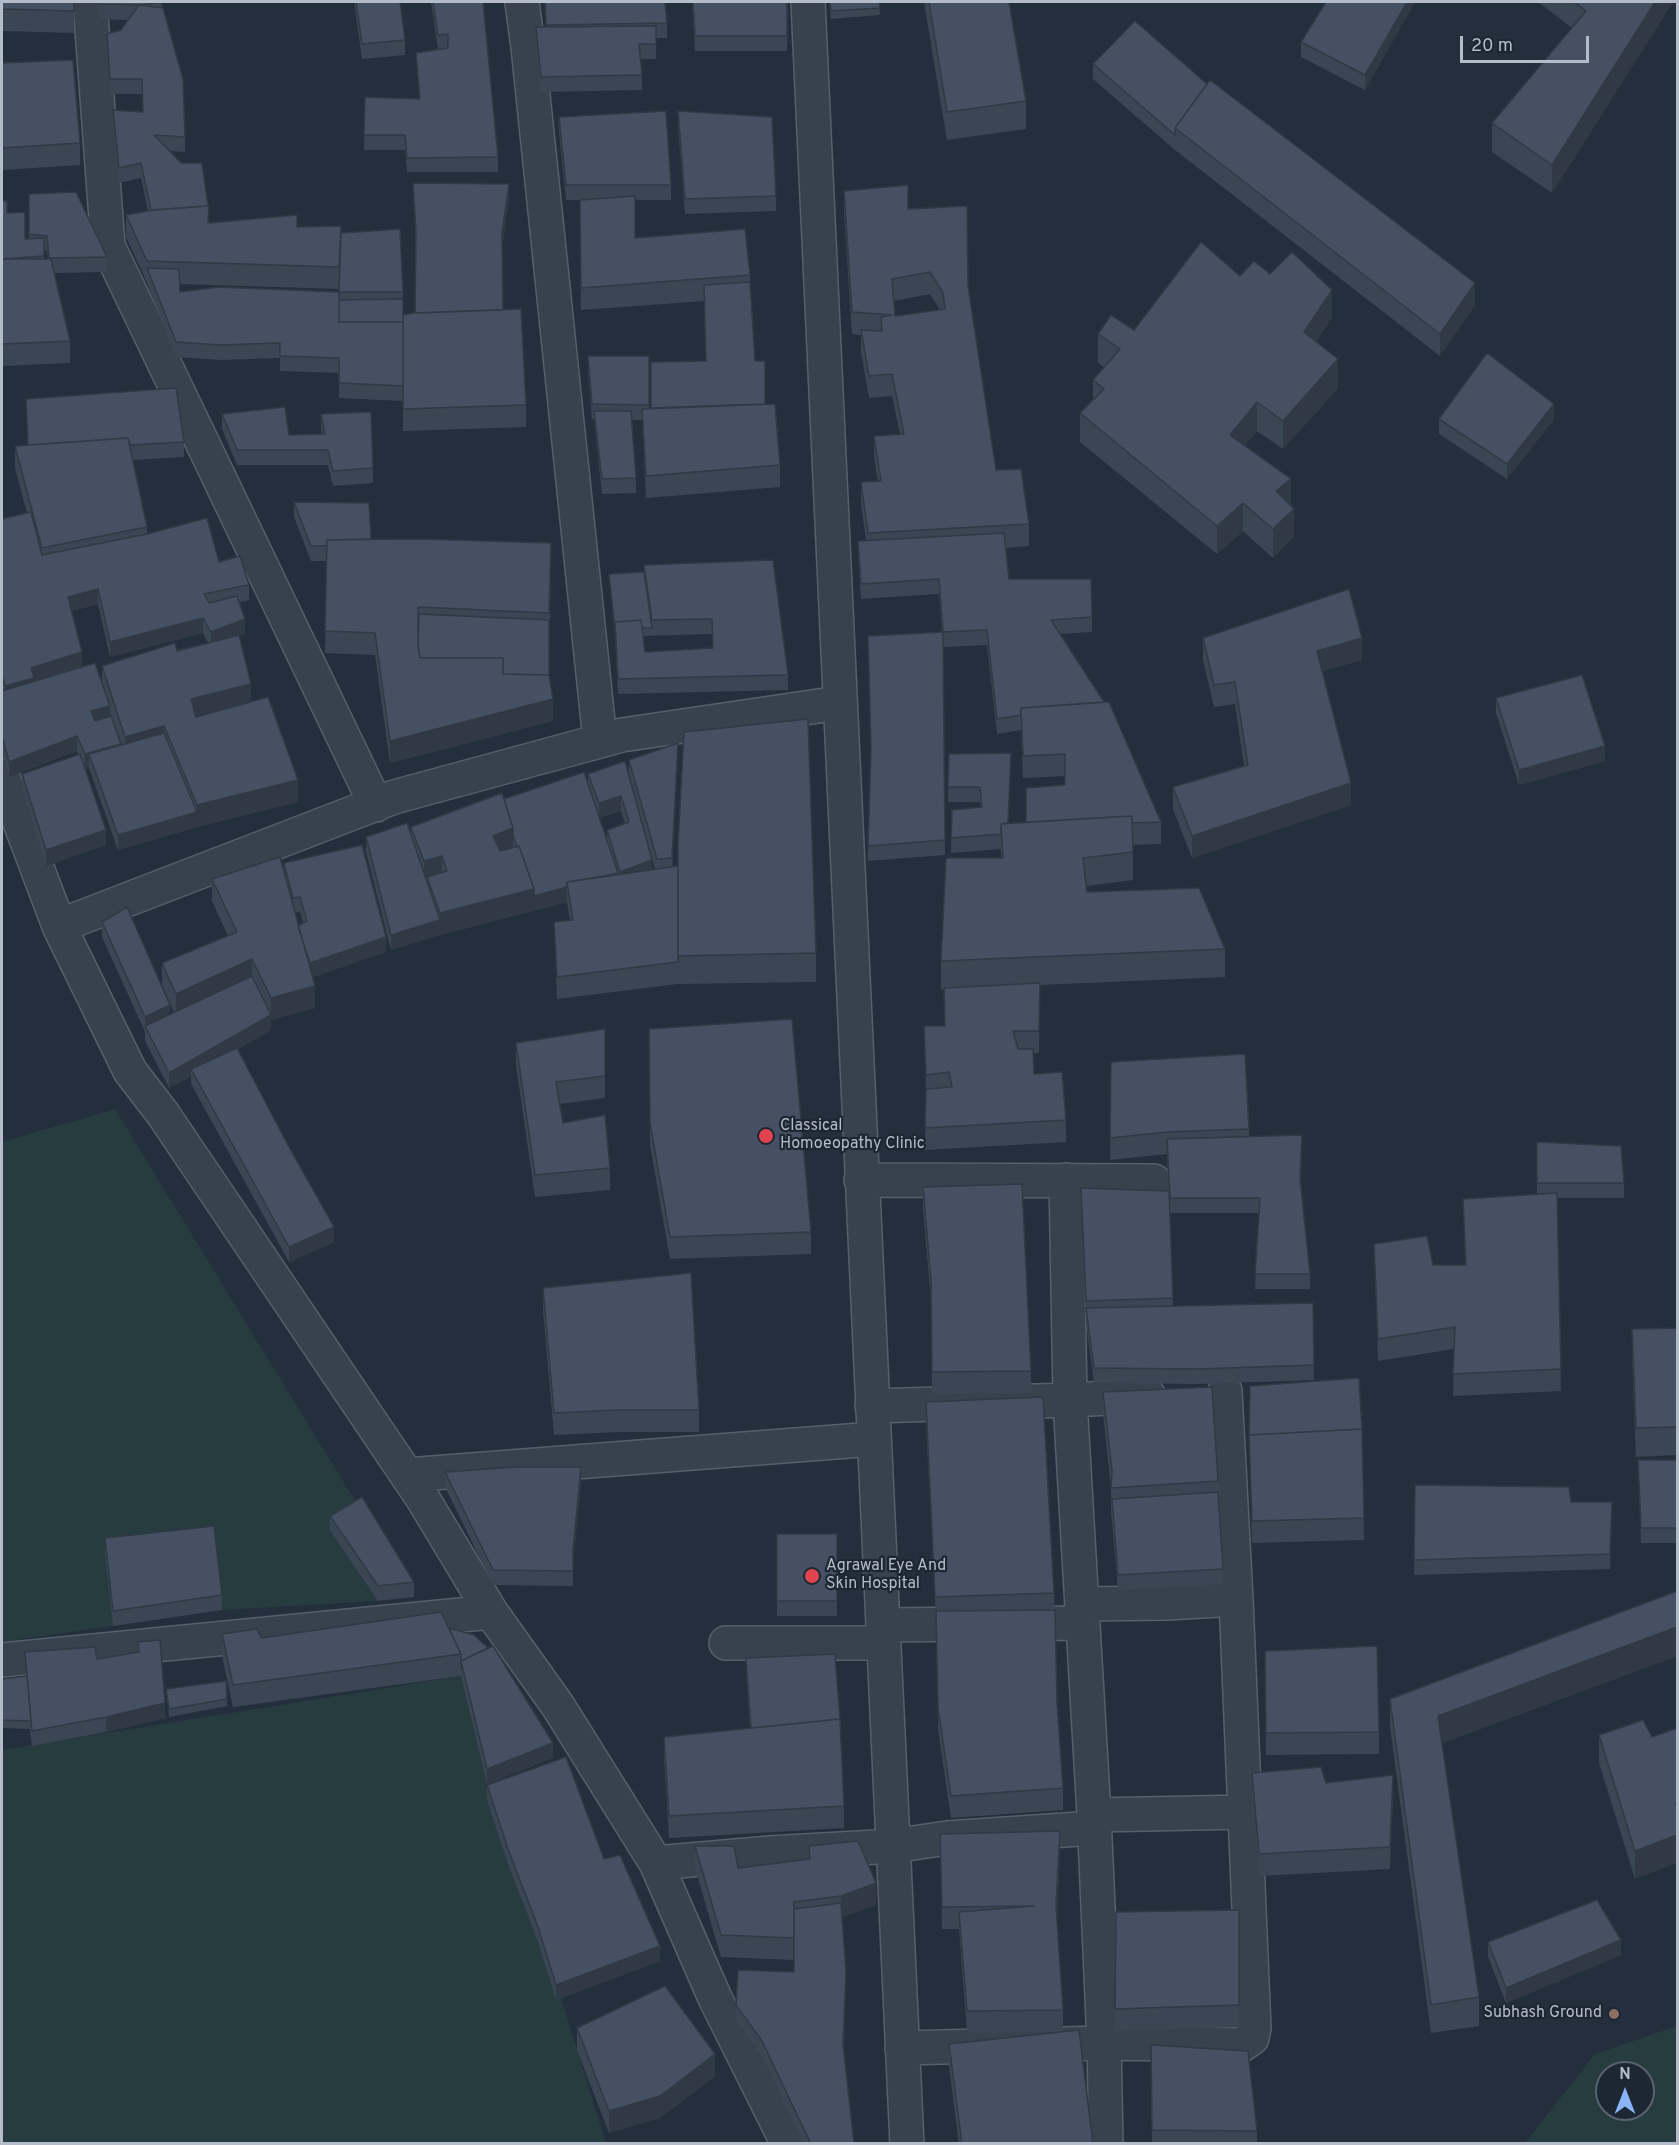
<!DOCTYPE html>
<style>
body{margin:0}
#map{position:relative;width:1679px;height:2145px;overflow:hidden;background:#242f3e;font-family:Overpass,sans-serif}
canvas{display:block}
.frame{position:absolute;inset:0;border:3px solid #b4bcc9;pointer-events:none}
.north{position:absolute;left:1595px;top:2061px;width:60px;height:60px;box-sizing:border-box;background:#1d2633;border:2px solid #59626f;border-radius:50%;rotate:0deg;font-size:16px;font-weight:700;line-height:24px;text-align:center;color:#b4bcc9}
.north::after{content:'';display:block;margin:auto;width:21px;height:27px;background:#8ab4f8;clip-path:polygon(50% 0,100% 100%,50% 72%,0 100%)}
.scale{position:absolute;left:1460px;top:36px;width:129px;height:27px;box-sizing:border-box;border:3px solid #b4bcc9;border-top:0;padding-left:8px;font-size:18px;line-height:21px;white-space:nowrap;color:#b4bcc9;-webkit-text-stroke:4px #1d2633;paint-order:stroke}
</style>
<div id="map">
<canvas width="1679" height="2145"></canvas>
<div class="frame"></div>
<div class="north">N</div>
<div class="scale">20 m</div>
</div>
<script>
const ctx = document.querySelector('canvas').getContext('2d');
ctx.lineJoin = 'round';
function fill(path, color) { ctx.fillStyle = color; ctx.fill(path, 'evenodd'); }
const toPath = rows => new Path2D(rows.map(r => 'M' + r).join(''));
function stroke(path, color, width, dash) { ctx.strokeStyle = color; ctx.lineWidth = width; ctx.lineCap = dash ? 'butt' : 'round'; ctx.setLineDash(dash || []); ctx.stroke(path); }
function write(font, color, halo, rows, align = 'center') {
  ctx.font = font + ' Overpass,sans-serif'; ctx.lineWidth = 4.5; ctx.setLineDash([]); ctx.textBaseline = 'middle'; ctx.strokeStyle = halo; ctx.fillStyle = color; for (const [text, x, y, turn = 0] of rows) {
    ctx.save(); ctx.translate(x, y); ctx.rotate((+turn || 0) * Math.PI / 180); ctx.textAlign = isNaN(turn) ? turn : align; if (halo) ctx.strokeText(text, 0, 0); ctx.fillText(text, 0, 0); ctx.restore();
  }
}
fill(toPath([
 [115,1109,362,1512,330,1531,378,1601,222,1610,2,1642,2,1142],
 [461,1676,606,2143,2,2144,2,1750],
 [1677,2026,1677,2143,1525,2143,1595,2054],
 [1607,2073,1643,2073,1643,2109,1607,2109]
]), '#263c3f');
const minor = toPath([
 [90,2,108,246,376,805],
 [522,2,528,47,600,741],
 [808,2,907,2144],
 [2,775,59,926,130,1071,163,1114,423,1499,491,1612,558,1706,656,1863,770,1853,893,1846,947,1838,1094,1828],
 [59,926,394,797,622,735,839,703],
 [861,1180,1154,1181],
 [1066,1180,1070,1400,1149,1396],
 [872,1406,1070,1400,1094,1815,1104,2043,902,2048],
 [407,1475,874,1439],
 [1082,1604,1167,1603,1236,1599],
 [883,1625,1083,1623],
 [726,1643,883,1643],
 [2,1660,491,1612],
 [1094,1815,1246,1812],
 [656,1863,715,1998,788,2144],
 [1106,2144,1104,2043,1242,2045,1252,2038,1254,2028,1236,1599,1225,1391]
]);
stroke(minor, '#565f6c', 36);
stroke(minor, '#38414e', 33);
fill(toPath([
 [2,2,74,2,74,33,2,31],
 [97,2,162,2,162,7,185,137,185,152,170,151,208,206,209,206,209,223,297,227,341,233,403,292,403,315,415,313,416,242,413,198,413,183,509,199,502,246,503,310,526,405,526,427,403,431,403,401,339,398,339,373,280,371,280,358,221,360,176,357,147,283,126,237,126,215,148,211,141,178,119,183,113,125,113,110,142,112,142,94,110,94,107,34,121,30,128,20,98,19],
 [179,284,339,289,339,292,180,292],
 [354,2,400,2,405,40,405,55,362,59],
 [431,2,483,2,498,157,498,172,407,172,405,150,364,150,365,97,419,99,416,53,438,49],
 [545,2,665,2,667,23,667,38,656,38,656,59,640,59,642,75,642,90,541,92,536,42,536,27,546,27],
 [692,2,788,2,787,51,695,51],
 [829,2,879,2,880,15,831,19],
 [924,2,1009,2,1026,101,1026,129,947,140],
 [1326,2,1415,2,1365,90,1301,57,1301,42],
 [1538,2,1673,2,1552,193,1492,152,1492,123,1572,28],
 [2,63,80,143,80,165,2,170],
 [1093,64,1207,84,1475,305,1440,356,1175,150,1093,79],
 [678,111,776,196,776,211,685,214,678,126],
 [559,117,671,185,671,200,635,200,635,238,750,275,755,361,780,465,780,487,646,498,642,420,632,420,636,478,636,493,602,494,594,419,592,419,588,371,588,356,649,356,649,409,651,408,706,361,704,301,581,310,580,200,566,200,559,132],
 [844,191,908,209,968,286,996,470,1029,524,1029,546,1006,548,1009,579,1092,617,1092,632,1060,634,1161,822,1161,844,1133,845,1133,880,1086,886,1087,892,1225,949,1225,977,1040,985,1039,1053,1033,1053,1034,1074,1066,1120,1066,1142,925,1150,926,1093,924,1026,945,1026,944,989,941,990,941,961,1001,858,1001,849,951,853,952,810,981,808,980,802,948,802,949,754,1011,768,1008,823,1026,822,1065,785,1065,776,1023,778,1021,730,997,734,987,645,943,647,945,855,868,861,868,846,942,632,939,594,861,599,858,556,858,541,866,540,861,504,861,482,878,481,874,458,874,436,900,434,892,396,869,398,861,352,861,335,852,334,844,213],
 [930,294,940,310,895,316,894,301],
 [29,194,107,257,107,272,54,273,70,341,70,363,2,366,2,201,7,213,25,239,29,238],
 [44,250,47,251,48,259,44,259],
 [1270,274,1332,318,1316,342,1338,388,1283,449,1257,431,1245,445,1291,505,1294,537,1273,558,1243,531,1217,554,1080,442,1080,413,1093,400,1093,380,1104,367,1098,363,1098,334,1134,330,1240,276],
 [26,399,184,442,184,457,133,460,147,527,147,534,219,562,249,585,249,600,239,602,245,634,239,636,251,702,298,802,197,827,118,850,89,768,85,769,106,845,46,866,22,789,22,774,78,755,77,751,9,777,2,751,2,519,27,513,15,468,15,446,28,445],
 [98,604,110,657,203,633,208,643,102,666,102,684,82,666,72,611],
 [222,414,289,435,322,434,321,429,321,414,373,468,373,483,333,486,328,465,237,465,222,429],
 [1439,419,1554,419,1507,479,1439,434],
 [294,502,371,539,551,565,549,675,553,721,390,763,375,655,325,653,327,561,311,561,294,517],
 [644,565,788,675,788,690,618,694,615,637,609,574,644,572],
 [712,634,713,648,645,652,643,636],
 [1203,638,1362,660,1322,671,1351,805,1192,858,1173,809,1173,787,1244,766,1235,704,1214,707,1203,660],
 [1496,698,1605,761,1519,785,1496,713],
 [678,758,672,867,816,953,816,982,678,984,557,999,554,922,570,921,567,902,440,935,391,950,366,852,366,837,411,832,411,827,504,799,588,784,588,774,625,761,652,870,655,870,629,775,629,760],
 [621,811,625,824,607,830,607,842,599,818],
 [284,863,386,952,313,977,315,1008,271,1020,271,1030,238,1049,334,1242,289,1262,191,1084,191,1076,169,1088,145,1041,145,1032,102,937,102,922,170,1015,174,1013,162,985,162,963,228,936,212,901,212,879,284,872],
 [300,912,303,923,299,926,295,913],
 [605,1029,605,1098,560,1104,563,1123,610,1168,610,1190,535,1197,516,1065,516,1043],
 [649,1029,811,1232,811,1254,670,1259,650,1145],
 [1111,1062,1249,1129,1249,1136,1302,1150,1301,1183,1310,1274,1310,1289,1255,1289,1259,1213,1170,1213,1173,1306,1313,1303,1314,1380,1199,1384,1094,1383,1086,1323,1081,1188,1168,1191,1167,1154,1110,1160],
 [1537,1142,1624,1183,1624,1198,1557,1198,1561,1391,1453,1396,1454,1349,1378,1361,1374,1244,1433,1265,1465,1265,1463,1199,1537,1194],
 [923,1187,1031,1371,1031,1393,932,1394,931,1302,923,1209],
 [543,1288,699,1410,699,1432,619,1432,554,1435,543,1310],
 [1677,1328,1677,1455,1636,1457,1632,1357,1632,1329],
 [1103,1392,1218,1481,1223,1569,1223,1584,1118,1590,1111,1510,1111,1487,1103,1414],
 [926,1402,1054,1593,1057,1702,1063,1788,1063,1810,951,1818,938,1730,936,1619,926,1424],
 [1362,1429,1364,1540,1252,1543,1249,1435],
 [1638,1460,1677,1460,1677,1543,1641,1543],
 [445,1472,581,1482,573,1562,573,1586,493,1585,445,1487],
 [1415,1485,1571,1502,1612,1517,1610,1569,1414,1575],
 [330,1516,414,1582,414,1597,378,1601,330,1531],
 [777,1534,837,1534,837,1616,777,1616],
 [105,1538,222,1595,222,1610,113,1626,105,1553],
 [449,1628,553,1758,487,1784,461,1676,233,1707,222,1656,222,1634,261,1638],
 [138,1642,165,1718,106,1732,32,1746,30,1729,2,1728,2,1679,26,1676,25,1652,97,1659,138,1652],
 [1265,1651,1379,1732,1379,1754,1266,1755],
 [1677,1656,1442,1743,1479,1997,1479,2026,1431,2033,1390,1727,1390,1699],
 [746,1658,844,1806,844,1828,669,1838,664,1759,664,1737,750,1728,746,1673],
 [166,1689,227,1699,227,1706,169,1717],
 [1599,1735,1652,1737,1635,1879,1599,1763],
 [1252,1773,1326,1783,1393,1797,1390,1869,1259,1876,1252,1795],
 [487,1785,660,1961,556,2000,538,1942,508,1864,487,1800],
 [940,1834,1060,1853,1057,1915,1063,2010,1063,2032,1093,2144,959,2144,949,2066,949,2044,1061,2032,967,2033,959,1929,942,1929],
 [695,1846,738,1868,809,1859,809,1846,876,1905,842,1917,846,1988,844,2048,854,2144,804,2144,762,2056,736,2020,736,2005,794,1972,794,1960,721,1957,695,1868],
 [1239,1910,1239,2027,1115,2031,1116,1912],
 [1488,1942,1621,1955,1506,2003,1488,1957],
 [577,2028,715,2076,660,2118,609,2133,577,2050],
 [1151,2045,1257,2131,1257,2144,1152,2144]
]), '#3b4654');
fill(toPath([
 [1407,2,1415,2,1365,90,1365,75],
 [1655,2,1673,2,1552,193,1552,165],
 [509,184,509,199,502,248,502,233],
 [1475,283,1475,305,1440,356,1440,334],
 [1332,290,1332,318,1304,360,1304,332],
 [1338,359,1338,388,1283,449,1283,421],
 [1257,402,1257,431,1230,463,1230,435],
 [1554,404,1554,419,1507,479,1507,464],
 [1291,479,1291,508,1276,491],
 [1243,503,1243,531,1217,554,1217,526],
 [1294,509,1294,537,1273,558,1273,529],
 [98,589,98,604,68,612,68,597],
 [203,618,203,633,110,657,110,642],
 [245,619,245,634,211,647,211,632],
 [1362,638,1362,660,1317,673,1317,651],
 [82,652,82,667,5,701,5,686,31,668],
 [251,684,251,706,191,721,191,699],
 [553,699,553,721,390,763,390,741],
 [110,706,110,721,91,726,91,711],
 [164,726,164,748,125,759,125,737],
 [77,736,77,751,9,777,9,762],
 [678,743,678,758,672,873,672,858],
 [121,744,121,759,89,754,89,768,85,769,85,754],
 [1605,746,1605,761,1519,785,1519,770],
 [1011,753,1011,768,1007,849,1007,834],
 [298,780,298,802,197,827,118,850,118,835,197,812,197,805],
 [1351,783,1351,805,1192,858,1192,836],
 [621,796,621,811,599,818,599,803],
 [513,828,513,850,493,858,493,836],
 [106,830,106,845,46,866,46,850],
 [442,856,442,878,427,877,427,882,424,883,424,861],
 [652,860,652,875,620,887,620,872],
 [567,887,567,902,440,935,391,950,391,935,440,920,440,913,534,889],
 [386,937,386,952,310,978,310,963],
 [252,959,252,981,176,1016,176,994],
 [315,986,315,1008,271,1020,271,1030,194,1074,191,1069,191,1076,169,1088,169,1073,271,1015,271,998],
 [170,1005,170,1020,145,1026,145,1032,145,1017],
 [334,1227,334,1242,289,1262,289,1247],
 [581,1467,581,1482,573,1566,573,1551],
 [1677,1627,1677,1656,1438,1744,1438,1716],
 [165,1703,165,1718,106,1732,106,1717],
 [553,1743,553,1758,487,1784,487,1769],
 [1393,1775,1393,1797,1390,1869,1390,1847],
 [1060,1831,1060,1853,1056,1927,1056,1905],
 [1677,1835,1677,1863,1635,1879,1635,1851],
 [876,1883,876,1905,841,1918,841,1896],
 [1621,1940,1621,1955,1506,2003,1506,1988],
 [660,1946,660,1961,556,2000,556,1985],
 [846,1972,846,1988,843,2059,843,2044],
 [715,2054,715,2076,660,2118,609,2133,609,2111]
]), '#303945');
const building = toPath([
 [2,2,74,2,74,11,2,9,2,2],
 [98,2,162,2,141,5,98,4,98,2],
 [356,2,400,2,405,40,362,44,356,2],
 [433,2,483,2,498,157,407,158,405,135,364,135,365,97,420,99,416,53,448,48,448,34,438,35,433,2],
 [545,2,665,2,667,23,546,25,545,2],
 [693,2,787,2,787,36,695,36,693,2],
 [830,2,879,2,880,8,831,11,830,2],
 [929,2,1009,2,1026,101,947,112,929,2],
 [1326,2,1407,2,1365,75,1301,42,1326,2],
 [1575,2,1655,2,1552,165,1492,123,1586,11,1575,2],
 [139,5,163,8,183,79,185,137,154,135,181,163,202,163,208,206,151,210,141,163,119,168,113,110,143,112,142,79,110,79,107,34,121,30,139,5],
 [1135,21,1207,84,1175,128,1175,135,1093,64,1135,21],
 [656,26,656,44,639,44,642,75,541,77,536,27,656,26],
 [73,60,80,143,2,148,2,63,73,60],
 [1210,80,1475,283,1440,334,1175,128,1210,80],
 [666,111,671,185,566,185,559,117,666,111],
 [678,111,772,117,776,196,685,199,678,111],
 [413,183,509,184,502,233,503,310,415,313,416,231,413,183],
 [908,185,908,209,967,206,968,286,996,470,1021,469,1029,524,868,533,861,482,881,481,874,436,904,434,892,374,869,376,861,330,882,331,881,317,892,315,852,312,844,191,908,185],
 [930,272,943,293,945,309,895,316,892,279,930,272],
 [76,192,107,257,49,258,47,236,29,234,29,194,76,192],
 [635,196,635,238,745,229,750,275,581,288,580,200,635,196],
 [2,201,7,201,7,213,25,212,25,239,44,238,44,256,2,259,2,201],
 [209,206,208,223,297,215,297,227,341,226,339,267,147,261,126,215,153,210,209,206],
 [400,229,403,292,339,292,341,233,400,229],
 [1201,242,1240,276,1254,261,1270,274,1292,252,1332,290,1304,332,1338,359,1283,421,1257,402,1230,435,1291,479,1276,491,1294,509,1273,529,1243,503,1217,526,1080,413,1104,389,1093,380,1120,349,1098,334,1111,315,1134,330,1201,242],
 [2,259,51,259,70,341,2,344,2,259],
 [147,268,179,269,180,292,218,287,339,292,339,322,403,322,403,386,339,383,339,358,280,356,280,343,221,345,176,342,147,268],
 [750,282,755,361,765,361,765,404,651,408,651,362,706,361,704,285,750,282],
 [403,299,403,322,339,322,339,300,403,299],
 [521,309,526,405,403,409,403,315,414,313,521,309],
 [1487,353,1554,404,1507,464,1439,419,1487,353],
 [588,356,649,356,649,405,592,404,588,356],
 [176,388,184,442,130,445,128,438,28,445,26,399,176,388],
 [775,404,780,465,646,476,642,409,775,404],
 [285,407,289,435,325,434,321,414,371,412,373,468,333,471,328,450,237,450,222,414,285,407],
 [594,411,631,411,636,478,602,479,594,411],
 [128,438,147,527,42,548,15,446,128,438],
 [294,502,369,503,371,539,327,540,327,546,311,546,294,502],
 [31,512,42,555,147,534,207,518,219,562,240,556,249,585,204,594,209,603,237,596,245,619,211,632,203,618,110,642,98,589,68,597,82,652,31,668,34,678,5,686,2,676,2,519,31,512],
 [1004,533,1009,579,1091,579,1092,617,1051,620,1104,702,1021,708,1021,715,997,719,987,630,943,632,939,579,861,584,858,541,1004,533],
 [420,539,551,543,549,613,418,607,418,644,420,658,503,658,503,674,549,675,553,699,390,741,375,633,325,631,327,540,420,539],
 [773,560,788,675,618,679,615,622,641,620,645,652,713,648,712,619,652,620,644,565,773,560],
 [644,572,652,628,642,628,641,620,615,622,615,629,609,574,644,572],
 [1349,589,1362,638,1317,651,1351,783,1192,836,1173,787,1248,765,1235,682,1214,685,1203,638,1349,589],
 [419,614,549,620,549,675,503,674,503,658,420,658,418,646,419,614],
 [943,632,945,840,868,846,871,749,868,636,943,632],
 [239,635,251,684,191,699,196,717,268,697,298,780,197,805,164,726,125,737,102,666,175,643,177,651,239,635],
 [95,663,110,706,91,711,95,721,111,716,121,744,85,754,77,736,9,762,2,736,2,691,95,663],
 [1582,675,1605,746,1519,770,1496,698,1582,675],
 [1109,702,1161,822,1132,823,1132,816,1026,822,1026,788,1065,785,1065,754,1023,756,1021,708,1109,702],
 [808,719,816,953,678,956,678,844,684,732,808,719],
 [164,733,197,812,118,835,89,754,164,733],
 [678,743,672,858,657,859,629,760,678,743],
 [1011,753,1008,823,1001,824,1001,834,951,838,952,810,982,807,980,787,948,787,949,754,1011,753],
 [80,754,106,830,46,850,22,774,80,754],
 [625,761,652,860,620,872,607,830,629,822,621,796,599,803,588,774,625,761],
 [584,772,618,873,604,876,567,882,567,887,534,896,534,889,519,846,517,847,513,835,513,828,504,799,584,772],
 [502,793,513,828,493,836,500,851,519,846,534,889,440,913,427,877,447,871,442,856,424,861,411,827,502,793],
 [1132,816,1133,852,1083,858,1087,892,1199,888,1225,949,941,961,946,858,1003,858,1001,824,1132,816],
 [407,823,440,920,391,935,366,837,407,823],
 [362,845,386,937,310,963,298,926,307,921,300,897,293,898,284,863,362,845],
 [280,857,315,986,271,998,252,959,176,994,162,963,237,932,212,879,280,857],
 [678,866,678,962,557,977,554,922,573,920,567,882,678,866],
 [127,907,170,1005,145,1017,102,922,127,907],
 [252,976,271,1015,169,1073,145,1026,252,976],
 [1040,983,1039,1031,1013,1031,1018,1049,1033,1049,1034,1074,1062,1072,1066,1120,925,1128,926,1089,952,1087,949,1072,926,1075,924,1026,945,1026,944,988,1040,983],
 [792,1019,811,1232,670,1237,650,1123,649,1029,792,1019],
 [605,1029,605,1076,556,1082,563,1123,605,1115,610,1168,535,1175,516,1043,605,1029],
 [237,1048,289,1147,334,1227,289,1247,191,1069,237,1048],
 [1245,1054,1249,1129,1167,1132,1110,1138,1111,1062,1245,1054],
 [1302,1135,1300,1178,1310,1274,1255,1274,1260,1198,1170,1198,1167,1139,1302,1135],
 [1537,1142,1621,1146,1624,1183,1537,1183,1537,1142],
 [1022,1184,1031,1371,932,1372,931,1280,923,1187,1022,1184],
 [1081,1188,1169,1191,1173,1298,1086,1301,1081,1188],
 [1557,1193,1561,1369,1453,1374,1455,1327,1378,1339,1374,1244,1427,1236,1433,1265,1466,1265,1463,1199,1557,1193],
 [691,1273,699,1410,619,1410,554,1413,543,1288,691,1273],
 [1313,1303,1314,1365,1199,1369,1094,1368,1086,1308,1313,1303],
 [1677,1328,1677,1427,1636,1428,1632,1329,1677,1328],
 [1359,1378,1362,1429,1249,1435,1250,1386,1359,1378],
 [1212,1387,1218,1481,1111,1488,1112,1471,1103,1392,1212,1387],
 [1043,1397,1054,1593,935,1597,926,1402,1043,1397],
 [1362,1429,1364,1518,1252,1521,1249,1435,1362,1429],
 [1638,1460,1677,1460,1677,1528,1641,1528,1638,1460],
 [517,1467,581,1467,573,1551,573,1571,493,1570,445,1472,517,1467],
 [1415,1485,1569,1487,1571,1502,1612,1502,1610,1554,1414,1560,1415,1485],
 [1218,1492,1223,1569,1118,1575,1112,1499,1218,1492],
 [362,1497,414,1582,378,1586,330,1516,362,1497],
 [214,1526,222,1595,113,1611,105,1538,214,1526],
 [777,1534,837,1534,837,1601,777,1601,777,1534],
 [1677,1591,1677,1627,1438,1716,1479,1997,1431,2005,1390,1699,1677,1591],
 [1055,1610,1057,1702,1063,1788,951,1796,938,1708,936,1611,1055,1610],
 [441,1612,461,1654,233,1685,222,1634,257,1629,261,1638,441,1612],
 [449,1628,474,1635,488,1648,461,1661,461,1669,461,1654,449,1628],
 [160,1640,165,1703,106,1717,32,1731,25,1652,95,1647,97,1659,139,1652,138,1642,160,1640],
 [493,1646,553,1743,487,1769,461,1661,493,1646],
 [1377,1646,1379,1732,1266,1733,1265,1651,1377,1646],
 [835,1654,840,1719,751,1728,746,1658,835,1654],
 [27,1676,31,1721,2,1720,2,1679,27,1676],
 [226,1681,227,1699,169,1709,166,1689,226,1681],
 [840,1719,844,1806,669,1816,664,1737,840,1719],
 [1643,1720,1652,1737,1677,1728,1677,1802,1676,1803,1677,1807,1677,1835,1635,1851,1599,1735,1643,1720],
 [566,1757,604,1859,620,1855,660,1946,556,1985,538,1927,508,1849,487,1785,566,1757],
 [1321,1767,1326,1783,1393,1775,1390,1847,1259,1854,1252,1773,1321,1767],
 [1060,1831,1056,1905,1063,2010,967,2011,959,1912,1034,1906,942,1907,940,1834,1060,1831],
 [858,1841,876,1883,841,1896,794,1902,794,1938,721,1935,695,1846,734,1846,738,1868,810,1859,809,1846,858,1841],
 [1597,1900,1621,1940,1506,1988,1488,1942,1597,1900],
 [841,1903,846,1972,843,2044,854,2144,811,2144,762,2041,736,2005,738,1970,794,1972,794,1909,841,1903],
 [1239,1910,1239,2005,1115,2009,1116,1912,1239,1910],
 [665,1986,715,2054,660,2096,609,2111,577,2028,665,1986],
 [1079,2030,1093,2144,962,2144,949,2044,1079,2030],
 [1151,2045,1248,2051,1257,2131,1152,2130,1151,2045]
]);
fill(building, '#455162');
stroke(building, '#303945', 1.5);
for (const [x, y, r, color] of [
 [766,1136,8,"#e0444e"],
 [812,1576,8,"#e0444e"],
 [1614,2014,6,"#8d6e63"]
]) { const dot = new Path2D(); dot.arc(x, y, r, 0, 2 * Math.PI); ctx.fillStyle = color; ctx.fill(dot); stroke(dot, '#1d2633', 2); }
write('16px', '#b4bcc9', '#1d2633', [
 ["Classical",780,1127],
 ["Homoeopathy Clinic",780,1145],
 ["Agrawal Eye And",826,1567],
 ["Skin Hospital",826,1585],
 ["Subhash Ground",1602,2014,"right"]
], 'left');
</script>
